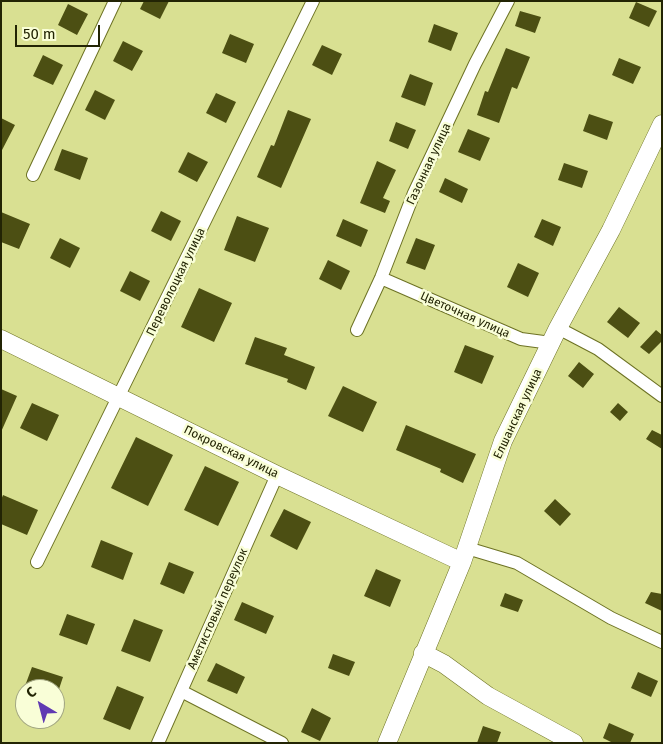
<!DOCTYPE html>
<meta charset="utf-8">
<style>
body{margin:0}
#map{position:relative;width:663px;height:744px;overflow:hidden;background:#d9e092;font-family:"Fira Sans",sans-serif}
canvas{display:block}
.frame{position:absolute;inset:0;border:2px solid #222404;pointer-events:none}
.north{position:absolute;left:15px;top:679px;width:50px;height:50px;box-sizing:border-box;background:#f9fed7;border:1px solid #a3a783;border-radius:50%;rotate:323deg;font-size:14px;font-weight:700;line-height:20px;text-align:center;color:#222404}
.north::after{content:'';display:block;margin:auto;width:18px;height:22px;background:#603ab2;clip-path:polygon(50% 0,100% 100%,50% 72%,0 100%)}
.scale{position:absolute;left:15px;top:25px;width:85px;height:22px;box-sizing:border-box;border:2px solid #222404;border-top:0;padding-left:6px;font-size:15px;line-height:18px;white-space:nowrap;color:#222404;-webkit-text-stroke:4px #f9fed7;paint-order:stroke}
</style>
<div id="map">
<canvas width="663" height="744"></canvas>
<div class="frame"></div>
<div class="north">С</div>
<div class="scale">50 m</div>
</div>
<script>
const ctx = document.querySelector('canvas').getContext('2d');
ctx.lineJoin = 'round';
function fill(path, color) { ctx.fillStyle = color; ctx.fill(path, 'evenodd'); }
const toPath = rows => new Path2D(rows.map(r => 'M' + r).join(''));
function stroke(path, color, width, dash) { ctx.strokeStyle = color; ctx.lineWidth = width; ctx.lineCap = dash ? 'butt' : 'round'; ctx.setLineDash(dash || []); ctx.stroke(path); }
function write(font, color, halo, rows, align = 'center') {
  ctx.font = font + ' "Fira Sans",sans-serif'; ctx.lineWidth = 5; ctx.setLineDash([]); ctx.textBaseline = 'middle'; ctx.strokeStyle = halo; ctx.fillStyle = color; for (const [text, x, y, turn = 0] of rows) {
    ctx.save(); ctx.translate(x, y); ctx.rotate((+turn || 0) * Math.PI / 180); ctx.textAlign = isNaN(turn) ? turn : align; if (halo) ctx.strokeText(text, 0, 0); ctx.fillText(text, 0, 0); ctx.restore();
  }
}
fill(toPath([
 [144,1,169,1,160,19,140,9],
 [636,2,657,11,649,27,629,18],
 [68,4,88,14,77,35,58,25],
 [520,11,541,17,535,33,515,26],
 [434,24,458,33,451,51,428,42],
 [230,34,254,44,246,63,222,53],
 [123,41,143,51,132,71,113,61],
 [322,45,342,54,332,75,312,65],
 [506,48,530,57,517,89,512,87,499,123,477,115,485,91,488,92],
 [43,55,63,65,53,85,33,76],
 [619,58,641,67,633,84,612,75],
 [410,74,433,83,425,106,401,97],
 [95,90,115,100,105,120,85,110],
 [216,93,236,102,226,123,206,113],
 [288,110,311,119,281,188,257,177,271,145,274,146],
 [589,114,613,122,607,140,583,131],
 [1,118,15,125,1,152],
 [396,122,416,130,408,149,389,141],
 [468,129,490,138,480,161,458,152],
 [62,149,88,158,80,180,54,170],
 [188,152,208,162,197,182,178,172],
 [377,161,396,170,383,198,390,201,385,213,360,203],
 [564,163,588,171,582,188,558,180],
 [445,178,468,189,462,203,439,192],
 [161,211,181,221,171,241,151,231],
 [1,212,30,224,19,249,1,242],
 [237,216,269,228,255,262,224,250],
 [343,219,368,230,361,247,336,236],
 [542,219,561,227,553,246,534,237],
 [60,238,80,248,70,268,50,258],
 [416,238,435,245,425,270,406,263],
 [328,260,350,271,341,290,319,279],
 [518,263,539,273,528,297,507,287],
 [130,271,150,281,140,301,120,291],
 [199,288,232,303,214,342,181,327],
 [619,307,640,323,628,338,607,322],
 [656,330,662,335,662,341,649,354,640,347],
 [255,337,287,348,284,355,315,367,306,390,287,382,288,379,245,364],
 [465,345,494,356,482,384,454,372],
 [579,362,594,374,583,388,568,376],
 [343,386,377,402,363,432,328,416],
 [1,389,17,396,1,432],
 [32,403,59,415,47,441,20,428],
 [618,403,628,412,620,421,610,412],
 [406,425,476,454,463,483,440,472,441,469,396,450],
 [652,430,662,435,662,449,646,439],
 [136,437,173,455,148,506,111,488],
 [205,466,239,482,218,526,184,510],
 [3,495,38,510,27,535,1,524,1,500],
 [555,499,571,514,560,526,544,511],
 [284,509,311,522,297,550,270,536],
 [101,540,133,553,123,580,91,567],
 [169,562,194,572,184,594,160,584],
 [376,569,401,580,390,607,364,596],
 [651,592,662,594,662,611,645,603],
 [505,593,523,600,518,612,500,606],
 [242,602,274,616,266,634,234,620],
 [67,614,95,624,87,645,59,635],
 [134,619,163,630,150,662,121,651],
 [333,654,355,662,349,676,328,668],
 [216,663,245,677,237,694,207,681],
 [32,667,63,677,59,689,34,689,25,686],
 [638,672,658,681,651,697,631,688],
 [117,686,144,697,130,730,103,719],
 [312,708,331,718,320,741,301,732],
 [609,723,634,734,630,743,613,743,603,738],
 [483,726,501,732,497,743,477,743]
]), '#4c4f13');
const street = toPath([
 [33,175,115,1],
 [381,278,521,339,551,343],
 [558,328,598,349,662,396],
 [357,330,381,278,414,193,475,64,508,1],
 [467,548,517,563,611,618,662,642],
 [37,562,313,1],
 [181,691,282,743],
 [158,743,277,475]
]);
const secondary = toPath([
 [1,339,277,475,462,562],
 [423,653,444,664,488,696,574,743],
 [387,743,462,562,503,441,558,328,611,230,662,124]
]);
stroke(street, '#6d7224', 14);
stroke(secondary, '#6d7224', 19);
stroke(street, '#fff', 12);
stroke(secondary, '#fff', 18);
write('12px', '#222404', '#f9fed7', [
 ["Газонная улица",429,164,-65],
 ["Переволоцкая улица",176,282,-64],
 ["Цветочная улица",465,315,24],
 ["Елшанская улица",518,414,-65],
 ["Покровская улица",231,452,26],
 ["Аметистовый переулок",218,609,-66]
]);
</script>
